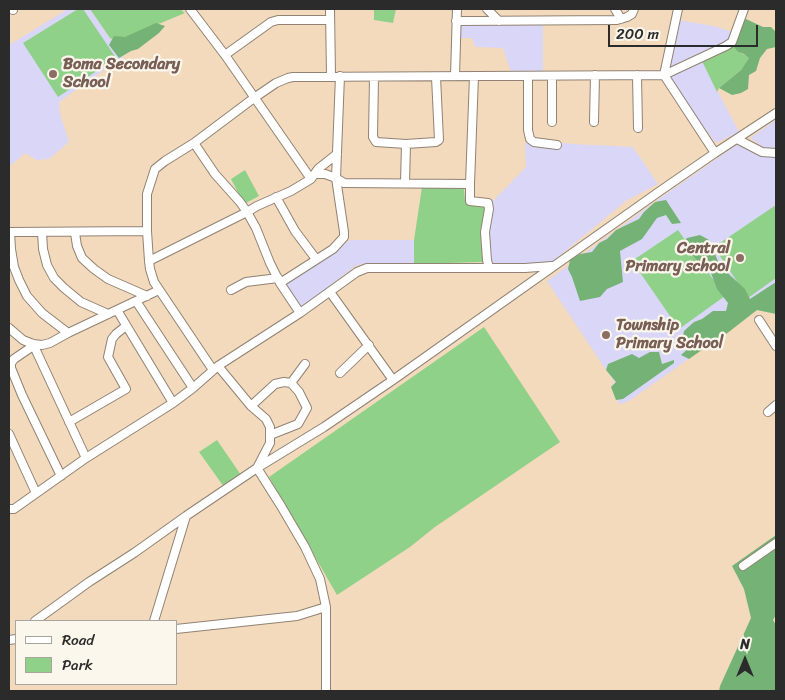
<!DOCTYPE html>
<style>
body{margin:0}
#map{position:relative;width:785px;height:700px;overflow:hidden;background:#f4dabc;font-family:Sriracha,sans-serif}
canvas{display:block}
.frame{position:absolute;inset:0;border:10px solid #2b2b2b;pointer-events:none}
.legend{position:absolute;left:15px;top:620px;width:162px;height:65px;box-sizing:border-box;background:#fbf7ec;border:1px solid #a8a59f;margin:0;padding:6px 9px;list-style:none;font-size:15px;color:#2b2b2b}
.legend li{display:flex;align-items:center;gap:10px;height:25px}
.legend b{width:25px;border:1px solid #a8a59f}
.north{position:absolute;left:720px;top:635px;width:50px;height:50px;-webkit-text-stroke:4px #fbf7ec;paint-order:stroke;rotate:0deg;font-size:14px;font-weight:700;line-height:20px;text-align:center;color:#2b2b2b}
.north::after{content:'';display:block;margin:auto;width:18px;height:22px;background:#2b2b2b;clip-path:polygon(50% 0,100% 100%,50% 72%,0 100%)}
.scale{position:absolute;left:608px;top:25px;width:150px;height:22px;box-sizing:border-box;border:2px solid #2b2b2b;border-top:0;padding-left:6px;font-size:15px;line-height:18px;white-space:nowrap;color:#2b2b2b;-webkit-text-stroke:4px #fbf7ec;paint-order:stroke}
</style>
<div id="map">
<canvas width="785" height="700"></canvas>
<div class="frame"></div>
<ul class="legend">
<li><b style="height:6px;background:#fff"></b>Road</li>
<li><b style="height:14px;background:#90d189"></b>Park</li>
</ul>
<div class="north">N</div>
<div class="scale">200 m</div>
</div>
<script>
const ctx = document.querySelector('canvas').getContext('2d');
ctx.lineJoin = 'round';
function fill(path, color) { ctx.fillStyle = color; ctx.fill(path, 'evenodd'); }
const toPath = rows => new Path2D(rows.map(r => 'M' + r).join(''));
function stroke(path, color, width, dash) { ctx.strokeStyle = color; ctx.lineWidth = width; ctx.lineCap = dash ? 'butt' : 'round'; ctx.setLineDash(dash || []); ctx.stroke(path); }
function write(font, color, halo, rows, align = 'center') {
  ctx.font = font + ' Sriracha,sans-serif'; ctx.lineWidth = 4.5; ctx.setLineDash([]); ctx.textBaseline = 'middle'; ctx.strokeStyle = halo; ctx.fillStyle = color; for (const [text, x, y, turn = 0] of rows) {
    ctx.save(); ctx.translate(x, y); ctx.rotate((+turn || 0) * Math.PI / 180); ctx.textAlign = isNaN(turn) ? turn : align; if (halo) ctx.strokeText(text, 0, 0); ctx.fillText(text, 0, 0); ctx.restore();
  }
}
fill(toPath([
 [68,9,90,9,123,57,59,102,60,114,69,142,49,159,36,160,25,153,9,167,9,45],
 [678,20,714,26,733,32,730,40,670,67],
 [461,24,543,24,543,73,511,72,503,48,475,47,472,38,461,38],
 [702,61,739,132,716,143,695,116,670,77],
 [776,120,776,151,766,149,750,138],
 [530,133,540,140,572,144,633,147,658,184,626,201,552,262,524,265,491,265,489,234,491,203,526,167,525,146],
 [738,144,763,157,776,157,776,293,745,319,629,401,619,404,611,387,615,382,606,370,547,281,663,196],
 [350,240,414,240,414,264,357,265,300,308,284,283]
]), '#d9d6f7');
fill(toPath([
 [78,9,83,9,116,58,58,97,23,43],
 [90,9,180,9,185,13,144,30,120,43,110,38],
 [374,9,396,9,393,23,374,20],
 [733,44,738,52,750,57,741,70,719,88,717,92,702,61],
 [245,170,259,196,244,204,231,179],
 [422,187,464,188,465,200,487,206,483,262,414,264,414,240],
 [776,205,776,278,748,298,714,247],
 [678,230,725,296,679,329,632,261],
 [484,327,560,442,435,527,410,547,337,595,269,477],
 [217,440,241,475,224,487,199,452]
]), '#90d189');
fill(toPath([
 [746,19,763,27,771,27,776,32,776,47,767,49,760,58,756,71,749,75,748,89,741,93,732,95,719,88,741,70,749,58,744,54,738,52,734,47,733,24],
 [156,23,165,26,159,33,138,49,131,51,119,58,109,45,114,36,125,37],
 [666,200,681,223,672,224,666,215,657,218,642,239,620,251,623,282,607,289,600,297,580,301,572,277,568,269,570,260,580,254,592,252,599,243,607,239,616,230,639,219,644,212,655,202],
 [700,235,709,240,720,266,745,289,750,299,776,282,776,314,757,310,721,338,709,345,689,359,681,355,689,348,682,341,684,331,694,322,702,319,713,311,726,311,728,303,717,289,711,273,699,263,683,243,687,238],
 [650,352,659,352,662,364,674,360,674,363,623,399,616,400,611,387,616,382,606,370,608,364,632,354,639,358],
 [776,535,776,615,773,620,776,625,776,691,719,691,720,686,751,618,744,589,732,566]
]), '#74b375');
const minor = toPath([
 [13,9,13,10],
 [190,9,225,55,311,179],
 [330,9,331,76],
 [487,9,499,21],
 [615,9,621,19],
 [678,9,664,75,715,153],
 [456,21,617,20,627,17,632,14,634,9],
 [225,55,271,22,278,20,330,20],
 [637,75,638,128],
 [340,76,336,178,344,183,470,184,474,76],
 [455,76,457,9],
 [528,76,528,130,530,139,534,142,557,145],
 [374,77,373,137,376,142,406,144,436,142,439,140,436,77],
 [552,122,552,76],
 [594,122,595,75],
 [737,139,762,152,776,153],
 [194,143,215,174,240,202,247,212,257,206,291,191,311,179,318,169,337,154],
 [405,183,406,144],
 [470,184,470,201,488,203,489,209,485,232,487,260,489,268],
 [276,197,295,231,316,259],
 [9,232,147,231],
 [10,232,11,249,14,267,19,280,27,296,42,313,68,333],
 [42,232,43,249,47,265,54,278,64,288,81,302,108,314],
 [75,233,77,246,82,258,94,269,108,279,147,296],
 [149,261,247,212,256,228,270,263,280,283,300,313],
 [280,283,333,249,344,237,344,232,336,178,325,174,315,174],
 [231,290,246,282,278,278],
 [330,292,393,380],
 [136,301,193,388],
 [117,310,173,403],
 [759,320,776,346],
 [9,328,23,340,33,344,42,345,50,343,68,333,159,290],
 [33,344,86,458],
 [33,346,14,359,11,363,11,368,22,395,61,476],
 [218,366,251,406,266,419,270,427,270,443,257,468,281,506,305,547,320,579,326,607,326,691],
 [213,370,154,282,150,269,149,261,147,231,147,194,155,169,165,161,194,143,254,98,276,83,288,78,293,77,664,75,726,46,732,42,744,9],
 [340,373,369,345],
 [291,383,305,364],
 [251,406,275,384,284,382,291,383,299,392,307,408,298,424,270,435],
 [768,412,776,405],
 [69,422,126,389,108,357,112,339,116,334,126,326],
 [9,434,36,493],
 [9,509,14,509,86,458,173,403,193,388,218,366,300,313,357,272,367,268,525,268,552,266],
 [743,566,776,543],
 [35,621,89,582,134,553,186,516,257,468,324,427,393,380,660,191,715,153,776,113],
 [154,621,186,516],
 [176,629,297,616,326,607],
 [9,640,16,639]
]);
stroke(minor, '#908274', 10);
stroke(minor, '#fff', 8);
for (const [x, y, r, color] of [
 [53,74,5,"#8d6e63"],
 [740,258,5,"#8d6e63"],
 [606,335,5,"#8d6e63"]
]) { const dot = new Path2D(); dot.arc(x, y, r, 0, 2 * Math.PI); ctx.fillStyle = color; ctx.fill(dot); stroke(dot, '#fbf7ec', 2); }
write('bold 16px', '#785e54', '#fbf7ec', [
 ["Boma Secondary",63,65],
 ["School",63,83],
 ["Central",730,249,"right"],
 ["Primary school",730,267,"right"],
 ["Township",616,326],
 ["Primary School",616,344]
], 'left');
</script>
